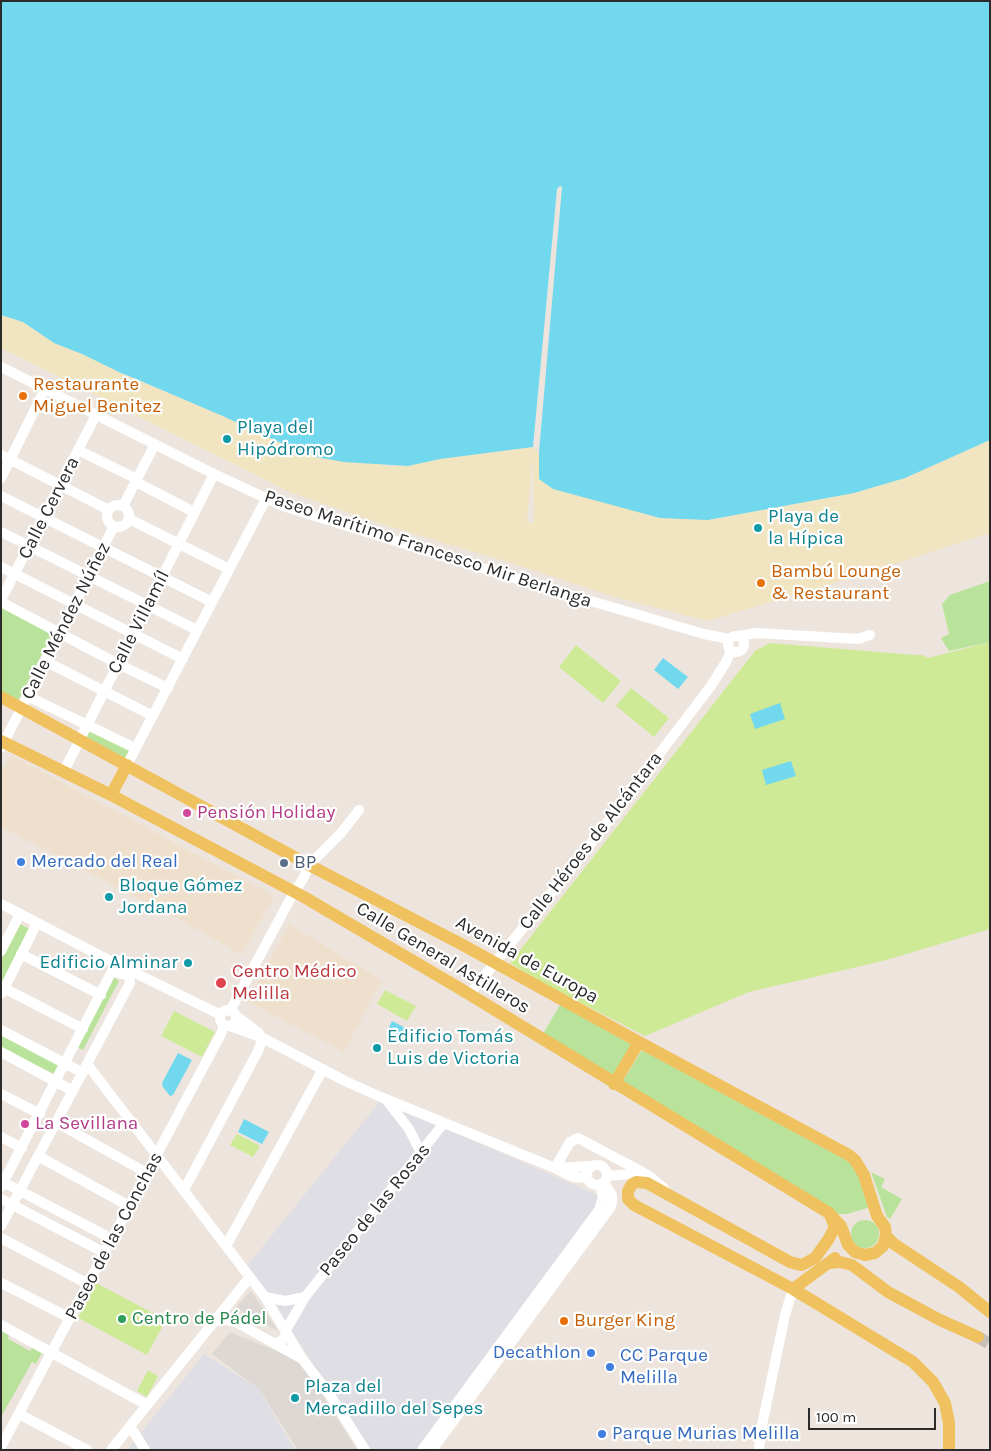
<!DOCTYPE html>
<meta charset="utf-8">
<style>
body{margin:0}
#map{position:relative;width:991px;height:1451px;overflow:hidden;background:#ede5dd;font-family:Karla,sans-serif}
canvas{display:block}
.frame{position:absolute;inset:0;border:2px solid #2b2b2b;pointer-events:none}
.scale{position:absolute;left:808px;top:1408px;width:128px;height:22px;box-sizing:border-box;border:2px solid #2b2b2b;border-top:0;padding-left:6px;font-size:15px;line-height:18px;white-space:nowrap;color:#2b2b2b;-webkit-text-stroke:4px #fff;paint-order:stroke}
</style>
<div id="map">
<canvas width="991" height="1451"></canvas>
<div class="frame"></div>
<div class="scale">100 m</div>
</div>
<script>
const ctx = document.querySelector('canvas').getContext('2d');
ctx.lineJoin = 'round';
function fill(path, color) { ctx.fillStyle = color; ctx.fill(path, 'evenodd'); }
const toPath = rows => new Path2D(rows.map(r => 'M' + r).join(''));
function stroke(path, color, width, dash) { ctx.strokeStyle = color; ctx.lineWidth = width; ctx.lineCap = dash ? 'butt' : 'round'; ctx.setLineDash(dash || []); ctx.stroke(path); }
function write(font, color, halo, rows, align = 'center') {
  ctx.font = font + ' Karla,sans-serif'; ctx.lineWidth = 4.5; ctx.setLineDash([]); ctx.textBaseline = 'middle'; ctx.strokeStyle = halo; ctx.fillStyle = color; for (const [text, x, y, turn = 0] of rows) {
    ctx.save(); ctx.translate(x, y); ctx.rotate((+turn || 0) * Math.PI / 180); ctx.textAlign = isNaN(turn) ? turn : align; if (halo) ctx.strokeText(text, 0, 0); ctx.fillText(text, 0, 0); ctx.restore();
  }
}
fill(toPath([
 [381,1100,597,1195,599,1199,599,1203,420,1450,360,1450,330,1391,303,1348,247,1266],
 [204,1354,258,1388,295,1450,127,1450]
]), '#dfdee5');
fill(toPath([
 [11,755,274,896,242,955,184,922,1,827,1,773],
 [289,924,382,980,344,1052,248,1002]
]), '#eee0cd');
fill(toPath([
 [990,581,990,642,949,651,941,638,949,634,942,604,950,595],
 [1,607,53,632,18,701,1,691],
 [89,730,130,751,126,759,86,737],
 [20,924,30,929,1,984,1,960],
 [113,977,119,981,83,1050,77,1047],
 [561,1003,632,1045,612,1079,543,1034],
 [1,1034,61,1065,56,1075,1,1047],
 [642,1050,850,1162,862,1181,868,1208,847,1214,836,1214,621,1084],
 [871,1172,885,1179,881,1187,902,1199,890,1219,887,1217],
 '851 1234a14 14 0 1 1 28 0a14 14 0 1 1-28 0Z',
 [1,1330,9,1334,8,1339,30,1351,33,1346,43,1351,36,1364,32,1362,1,1417]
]), '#b9e39a');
fill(toPath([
 [1,315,23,322,54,343,82,354,121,373,225,417,283,444,388,466,408,466,440,459,533,447,539,452,539,479,708,520,854,493,905,478,990,440,990,533,864,574,708,621,618,598,517,565,388,526,292,493,1,348],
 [533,455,534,522,534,523,527,522]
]), '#f1e5c1');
fill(toPath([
 [990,642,990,929,883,961,749,992,645,1036,550,987,510,963,755,651,770,643,915,655,922,655,928,658],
 [576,645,621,681,603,703,559,667],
 [631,688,669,718,654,737,616,706],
 [385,990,416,1006,407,1021,377,1004],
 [174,1011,215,1032,202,1057,161,1036],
 [237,1134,260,1146,253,1157,230,1145],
 [96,1283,166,1320,147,1355,78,1318],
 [148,1370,158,1376,147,1397,137,1391]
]), '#ceea96');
fill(toPath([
 [251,1291,278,1331,235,1308],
 [230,1332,301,1361,357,1450,298,1450,259,1389,212,1354]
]), '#ddd8d4');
fill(toPath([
 [1,1,990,1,990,440,905,478,854,493,708,520,660,518,553,489,539,479,539,452,533,447,440,459,408,466,344,462,316,457,283,444,225,417,136,379,121,373,82,354,54,343,23,322,1,315],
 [663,658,688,677,678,689,654,670],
 [780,703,785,719,755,729,750,714],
 [791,761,796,776,766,785,762,770],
 [392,1021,412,1031,406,1041,387,1031],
 [178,1053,192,1060,173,1095,170,1096,163,1087,162,1083],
 [244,1119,269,1132,262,1144,238,1132]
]), '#71d8ee');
fill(toPath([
 [560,186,562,187,539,452,533,447,557,189]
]), '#ede5dd');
stroke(toPath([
 [978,1337,990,1344]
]), '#c6c0b9', 12, [12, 6]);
stroke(toPath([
 [1,367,214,474,283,506,546,588,704,634,729,639],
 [78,450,137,479],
 [1,455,109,510],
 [1,478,45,389],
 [136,482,194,512],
 [1,496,212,602],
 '107 516a11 11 0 1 1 22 0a11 11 0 1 1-22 0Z',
 [123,506,155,444],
 [129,519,229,569],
 [1,532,197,630],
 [1,567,183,659],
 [1,600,96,415],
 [1,602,118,664,168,688],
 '728 644a8 8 0 1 1 16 0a8 8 0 1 1-16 0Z',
 [739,636,756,633,858,639,870,635],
 [45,661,153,716],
 [27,696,135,748],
 [1,748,114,526],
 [127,765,266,499],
 [64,771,214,474],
 [1,904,116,964],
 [1,951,20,914],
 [21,954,101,995],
 '115 967a7 7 0 1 1 14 0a7 7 0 1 1-14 0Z',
 [129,970,221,1015],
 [4,988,83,1029],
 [2,993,37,923],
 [469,995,589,846,711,686,726,662,730,653,730,649],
 '220 1018a8 8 0 1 1 16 0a8 8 0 1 1-16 0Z',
 [230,1011,294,892,303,879,309,865,341,833,359,810],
 [235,1015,259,1033],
 [230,1026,263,1038,347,1082,383,1098,555,1168,564,1173,573,1177,587,1178],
 [1,1030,83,1073],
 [1,1052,73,1091],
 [87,1064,265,1297,303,1360,330,1395,365,1450],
 [1,1094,40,1114],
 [388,1102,409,1129,421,1153],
 [57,1123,147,1173],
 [1,1137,22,1148],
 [38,1156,129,1206],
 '587 1175a10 10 0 1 1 20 0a10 10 0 1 1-20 0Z',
 [555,1168,570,1142,578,1138,644,1173],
 [556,1168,591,1166],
 [607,1176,644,1173,653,1179,664,1188],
 [1,1181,112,1239],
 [1,1187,112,971,115,968],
 [184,1190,258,1051,263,1038],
 [1,1199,105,1253],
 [1,1226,130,983,129,978,126,973],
 [1,1238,88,1284],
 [226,1246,323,1069],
 [1,1283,70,1318],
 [265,1297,285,1301,305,1297],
 [214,1321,226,1320,236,1322,302,1359],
 [1,1325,147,1405],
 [276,1344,285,1338,286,1330,305,1297,444,1123],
 [19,1414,87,1450],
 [130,1426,145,1450],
 [1,1447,221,1034,224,1025],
 [111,1450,250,1277],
 [422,1450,599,1210,603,1197,600,1185],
 [432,1450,610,1208,612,1203,612,1195,604,1183],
 [759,1450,761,1430,785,1315,793,1289]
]), '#fff', 10);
stroke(toPath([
 [1,697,309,865,461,944,639,1042,849,1155,855,1160,864,1175,877,1216,885,1227,886,1236,883,1246,875,1253,865,1255,855,1252,848,1245,841,1226,829,1213,459,988,304,897,111,795,1,741],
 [111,795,127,765],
 [614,1084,639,1042],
 [830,1215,835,1227,828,1240,815,1258,802,1265,797,1264,790,1262,647,1183,636,1182,632,1184,628,1191,628,1199,634,1205,793,1289,913,1362,933,1382,945,1403,949,1423,949,1450],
 [886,1236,894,1244,959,1287,990,1312],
 [829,1263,840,1262,852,1265,888,1292,940,1320,978,1337],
 [793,1289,835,1258]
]), '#f0c15f', 12);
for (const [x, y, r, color] of [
 [23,396,5,"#e8710a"],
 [227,439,5,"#0f9aa8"],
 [758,528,5,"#0f9aa8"],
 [761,583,5,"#e8710a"],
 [187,813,5,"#d1479c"],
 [21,862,5,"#3f7fe0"],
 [284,863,5,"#5c6f8a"],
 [109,897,5,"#0f9aa8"],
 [188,963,5,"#0f9aa8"],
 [221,983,6,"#e0444e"],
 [377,1048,5,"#0f9aa8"],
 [25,1124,5,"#d1479c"],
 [122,1319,5,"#2e9e5b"],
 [564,1321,5,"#e8710a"],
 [591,1353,5,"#3f7fe0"],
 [610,1367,5,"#3f7fe0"],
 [295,1398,5,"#0f9aa8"],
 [602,1434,5,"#3f7fe0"]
]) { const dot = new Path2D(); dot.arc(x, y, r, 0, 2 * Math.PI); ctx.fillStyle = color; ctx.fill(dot); stroke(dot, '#fff', 2); }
write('19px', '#c56008', '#fff', [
 ["Restaurante",33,385],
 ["Miguel Benitez",33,407],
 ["Bambú Lounge",771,572],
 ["& Restaurant",771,594],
 ["Burger King",574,1321]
], 'left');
write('19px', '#0d838f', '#fff', [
 ["Playa del",237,428],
 ["Hipódromo",237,450],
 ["Playa de",768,517],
 ["la Hípica",768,539],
 ["Bloque Gómez",119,886],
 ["Jordana",119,908],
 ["Edificio Alminar",178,963,"right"],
 ["Edificio Tomás",387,1037],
 ["Luis de Victoria",387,1059],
 ["Plaza del",305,1387],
 ["Mercadillo del Sepes",305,1409]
], 'left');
write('19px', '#2b2b2b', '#fff', [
 ["Calle Cervera",49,508,-63],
 ["Paseo Marítimo Francesco Mir Berlanga",428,549,18],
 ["Calle Méndez Núñez",66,621,-63],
 ["Calle Villamíl",139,622,-63],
 ["Calle Héroes de Alcántara",591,841,-52],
 ["Calle General Astilleros",443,958,31],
 ["Avenida de Europa",527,960,29],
 ["Paseo de las Rosas",375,1210,-51],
 ["Paseo de las Conchas",114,1236,-62]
]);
write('19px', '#b23c85', '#fff', [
 ["Pensión Holiday",197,813],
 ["La Sevillana",35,1124]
], 'left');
write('19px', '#366cbe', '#fff', [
 ["Mercado del Real",31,862],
 ["Decathlon",581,1353,"right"],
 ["CC Parque",620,1356],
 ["Melilla",620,1378],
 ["Parque Murias Melilla",612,1434]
], 'left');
write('19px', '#4e5e75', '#fff', [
 ["BP",294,863]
], 'left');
write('19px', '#be3a42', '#fff', [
 ["Centro Médico",232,972],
 ["Melilla",232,994]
], 'left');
write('19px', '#27864d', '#fff', [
 ["Centro de Pádel",132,1319]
], 'left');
</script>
